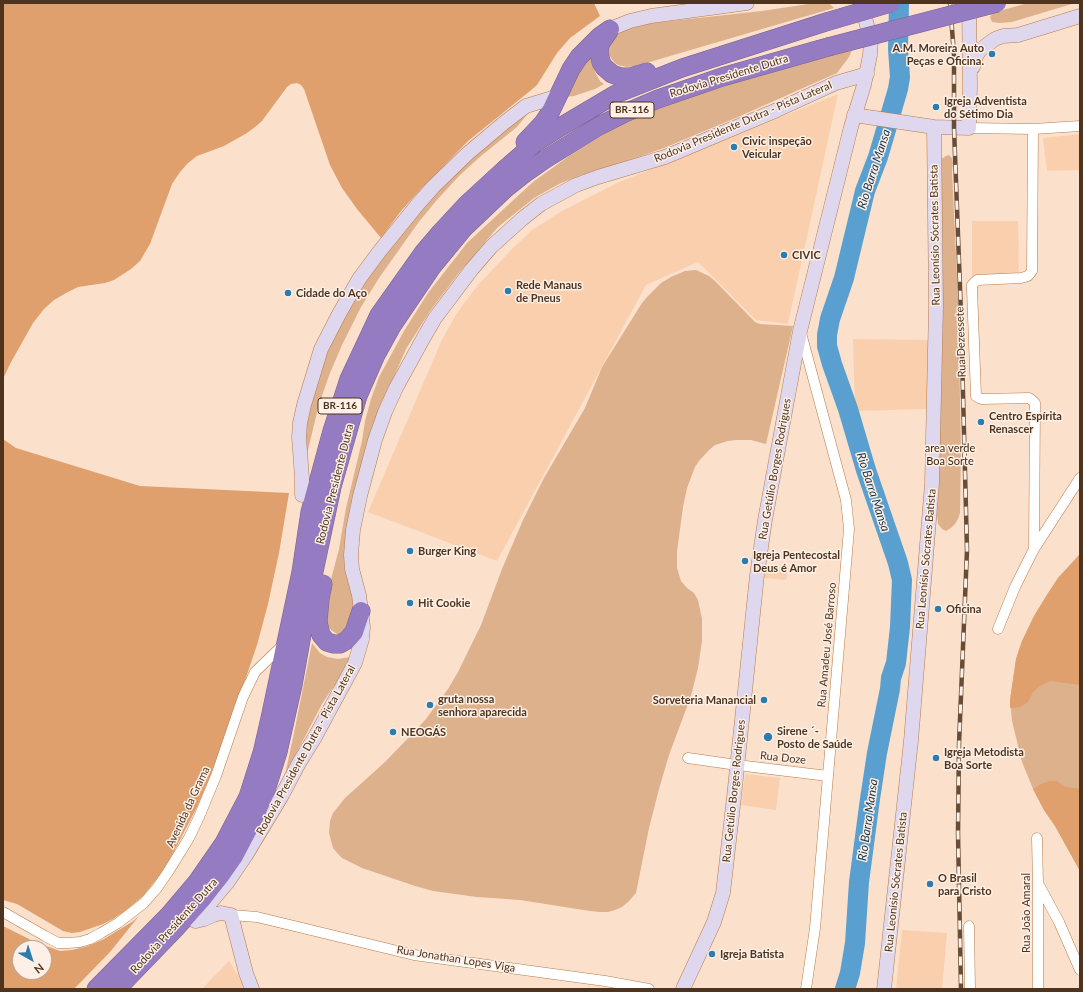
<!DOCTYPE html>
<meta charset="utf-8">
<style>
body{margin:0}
#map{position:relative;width:1083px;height:992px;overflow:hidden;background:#fbe0cc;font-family:Lato,sans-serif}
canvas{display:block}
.frame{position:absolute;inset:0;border:4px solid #4e341e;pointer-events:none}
.north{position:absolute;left:12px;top:940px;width:40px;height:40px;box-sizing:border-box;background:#fef0e6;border:1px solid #b8a596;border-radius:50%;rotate:141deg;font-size:11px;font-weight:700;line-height:16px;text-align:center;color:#4e341e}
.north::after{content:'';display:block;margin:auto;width:14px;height:18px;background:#2c7dae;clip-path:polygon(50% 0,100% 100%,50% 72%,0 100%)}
</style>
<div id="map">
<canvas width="1083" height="992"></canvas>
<div class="frame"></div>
<div class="north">N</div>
</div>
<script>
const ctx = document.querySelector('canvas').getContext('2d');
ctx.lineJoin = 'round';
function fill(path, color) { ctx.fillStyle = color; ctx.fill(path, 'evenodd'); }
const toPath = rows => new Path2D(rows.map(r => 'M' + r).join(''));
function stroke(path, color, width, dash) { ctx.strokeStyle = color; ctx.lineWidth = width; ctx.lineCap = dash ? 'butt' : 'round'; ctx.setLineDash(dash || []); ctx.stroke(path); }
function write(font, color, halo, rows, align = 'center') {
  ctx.font = font + ' Lato,sans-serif'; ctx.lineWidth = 3; ctx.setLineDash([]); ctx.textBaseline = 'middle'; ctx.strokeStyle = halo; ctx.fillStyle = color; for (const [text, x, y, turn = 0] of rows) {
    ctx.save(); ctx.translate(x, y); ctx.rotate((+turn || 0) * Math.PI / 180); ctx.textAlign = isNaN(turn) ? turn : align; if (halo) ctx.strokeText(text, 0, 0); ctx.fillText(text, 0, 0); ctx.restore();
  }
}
fill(toPath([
 [838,94,788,324,756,320,698,262,646,285,497,561,368,512,441,342,454,318,465,302,478,285,512,249,532,230,562,211,617,183],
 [1080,134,1080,170,1047,171,1043,138],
 [972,221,1018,221,1019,274,972,276],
 [853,339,930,340,928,409,855,411],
 [766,565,789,568,786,580,764,578],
 [745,774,780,778,776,810,741,805],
 [902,930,947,933,942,989,896,989],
 [229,961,242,982,245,989,202,989]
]), '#facfad');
fill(toPath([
 [815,3,830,4,834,8,636,66,627,67,618,65,615,63,607,53,611,36,618,31,652,23,762,11],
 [1028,3,1075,3,1012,22,1000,23,992,22,990,17,992,13],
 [852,50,849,57,837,73,738,117,664,148,624,162,581,175,559,184,534,198,498,227,458,274,430,311,406,349,372,427,365,450,361,472,353,625,340,634,337,634,331,630,327,625,325,620,330,583,339,549,346,508,362,441,365,421,371,399,379,377,404,331,428,293,467,243,533,182,569,156,607,132,628,122,670,104,726,84,761,75,813,59,831,56],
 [592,54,592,59,595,72,600,81,604,84,595,89,574,96,565,97,572,82],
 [530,111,517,127,481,156,460,175,436,201,418,223,379,278,361,307,342,345,330,373,319,404,307,454,304,428,324,358,350,306,367,280,385,254,431,198,478,151],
 [949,155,952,158,953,163,952,171,958,297,961,451,960,513,958,519,955,524,951,528,946,531,942,529,938,524,937,516,941,290,939,163,941,159,946,156],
 [696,270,709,276,715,281,755,322,760,324,793,326,766,444,751,440,736,440,728,441,715,445,709,450,699,461,695,467,687,488,683,507,677,551,677,568,681,581,687,588,694,593,698,600,702,619,702,641,698,668,691,696,669,755,659,789,649,828,636,893,628,902,622,907,615,910,608,912,600,912,590,911,520,900,477,897,433,891,415,886,362,868,342,858,338,854,333,848,329,833,330,821,333,813,345,798,385,762,415,731,426,719,448,689,458,672,481,625,502,569,523,520,544,478,585,408,602,367,642,303,647,297,661,283,671,277,685,271],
 [1080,554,1080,871,1055,826,1044,810,1033,789,1022,762,1012,721,1010,700,1016,659,1022,641,1034,616,1058,578],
 [312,643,320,653,327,657,338,659,350,657,336,683,322,704,285,775,293,738]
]), '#deb18d');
fill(toPath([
 [3,3,594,3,600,16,570,38,557,53,537,85,530,91,468,141,420,190,401,211,381,238,357,209,342,188,330,165,304,89,301,85,297,83,291,84,287,87,262,121,255,127,247,133,224,146,197,156,188,163,180,172,172,184,150,244,140,261,131,269,114,280,105,283,78,287,66,293,54,300,44,309,33,323,10,364,3,379],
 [3,439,16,448,140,486,289,493,279,553,268,604,257,645,243,686,220,750,210,777,197,807,172,855,162,872,143,896,125,911,113,919,103,924,80,932,72,933,63,931,17,904,3,900],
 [1080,554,1080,685,1050,681,1040,686,1033,692,1028,702,1020,707,1010,708,1010,700,1016,659,1022,641,1034,616,1048,593,1058,578],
 [1050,781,1057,781,1065,787,1075,788,1080,789,1080,871,1055,826,1044,810,1033,789,1043,783],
 [139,916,110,952,74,989,3,989,3,926,35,942,60,951,72,950,88,946,104,939,132,922],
 [20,948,44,948,44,972,20,972]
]), '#dfa06d');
stroke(toPath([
 [845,989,850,973,855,943,859,882,870,799,877,753,890,689,891,678,896,663,900,627,902,580,898,563,866,470,848,409,832,364,827,346,827,335,830,319,844,278,865,191,878,157,898,89,900,77,898,49,899,3]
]), '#59a0d0', 20);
const street = toPath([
 [969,128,1033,129,1080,126],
 [1033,129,1032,271,1028,276,1021,278,977,280,972,285,972,289,976,396,979,398,982,399,1029,398,1033,401,1035,403,1034,549],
 [801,333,846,500,849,529,815,928,806,989],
 [998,629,1015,587,1034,549,1080,478],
 [688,758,737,765,828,776],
 [1037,838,1038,884,1038,989],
 [1039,885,1059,922,1080,970],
 [3,912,45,936,58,943,68,943,80,942,90,939,101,933,118,923,144,903,157,888,168,872,189,838,199,817,216,776,243,697,255,672,283,645],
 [231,915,257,917,414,955,605,981,649,989],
 [969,926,970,989]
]);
const secondary = toPath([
 [610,29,630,21,651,16,747,3],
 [973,67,976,56,980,50,995,39,1003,36,1018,35,1080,16],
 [854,115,934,127,969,128,970,85,969,3],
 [302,495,302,478,299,437,300,423,304,405,321,349,339,314,359,279,379,252,418,204,433,187,467,154,505,122,526,106,559,96],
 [195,921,227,883,246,855,281,797,299,763,315,737,355,663,362,639,363,627,359,595,352,569,351,555,353,530,360,496,375,440,385,412,396,388,424,337,435,318,472,269,491,247,522,219,541,204,576,185,598,177,665,157,777,110,836,83,867,74],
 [196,921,204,919,213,915,221,913,231,915,246,973,252,989],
 [683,989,714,922,723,893,734,797,757,575,765,520,800,331,851,127,864,85,870,55,871,40,861,3],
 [884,989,911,741,932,483,936,306,934,127]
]);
const highway = toPath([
 [609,31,600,44,599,52,601,62,604,67,612,74,621,77,630,77,647,72],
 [525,142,543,123,551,111,571,69,579,57,600,36,610,29],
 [323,584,320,599,318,622,321,635,327,642,334,644,340,644,347,640,354,632,361,611],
 [96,989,169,915,197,882,224,843,248,797,262,753,270,718,301,572,310,512,332,431,349,379,379,315,423,253,440,233,467,204,504,170,535,143,562,126,616,94,682,68,826,22],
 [117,989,176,928,202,899,220,876,234,856,255,816,266,790,278,752,293,685,309,595,332,487,358,396,376,355,392,326,432,267,464,228,505,189,524,174,544,160,599,126,625,113,658,99,722,77,828,47]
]);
stroke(street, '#b77b48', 11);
stroke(secondary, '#b77b48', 15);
stroke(highway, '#7c6289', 19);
stroke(street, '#fff', 10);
stroke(secondary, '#dfd7ed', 14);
stroke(highway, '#947bc2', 18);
const rail = toPath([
 [950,3,954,55,954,128,961,315,967,550,959,744,958,833,961,989]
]);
stroke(rail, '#674d38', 4.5);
stroke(rail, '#fef0e6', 3, [9]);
const highwayBridge = toPath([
 [826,22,891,3],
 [828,47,997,3]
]);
stroke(highwayBridge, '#7c6289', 19, []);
stroke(highwayBridge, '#947bc2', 18);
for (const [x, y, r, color] of [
 [992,54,4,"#2c7dae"],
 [936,107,4,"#2c7dae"],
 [734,147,4,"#2c7dae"],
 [784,255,4,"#2c7dae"],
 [508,291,4,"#2c7dae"],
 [288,293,4,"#2c7dae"],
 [981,422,4,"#2c7dae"],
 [410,551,4,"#2c7dae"],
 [745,561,4,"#2c7dae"],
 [410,603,4,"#2c7dae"],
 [938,609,4,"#2c7dae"],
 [764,700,4,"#2c7dae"],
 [430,705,4,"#2c7dae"],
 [393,732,4,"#2c7dae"],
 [768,737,5,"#2c7dae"],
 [936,758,4,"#2c7dae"],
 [930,884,4,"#2c7dae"],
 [712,954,4,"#2c7dae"]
]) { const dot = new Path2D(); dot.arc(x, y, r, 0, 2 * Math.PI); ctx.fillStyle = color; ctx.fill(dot); stroke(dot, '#fef0e6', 1.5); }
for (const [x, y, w] of [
 [632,110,44],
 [340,406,44]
]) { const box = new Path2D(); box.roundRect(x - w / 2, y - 8, w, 16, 3); ctx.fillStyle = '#fef0e6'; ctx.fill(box); stroke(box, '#4e341e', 1); }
write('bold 10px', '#4e341e', null, [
 ["BR-116",632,110],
 ["BR-116",340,406]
]);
write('bold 11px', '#4e341e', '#fef0e6', [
 ["A.M. Moreira Auto",984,48,"right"],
 ["Peças e Oficina.",984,61,"right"],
 ["Igreja Adventista",944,101],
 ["do Sétimo Dia",944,114],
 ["Civic inspeção",742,141],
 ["Veicular",742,154],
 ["CIVIC",792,255],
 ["Rede Manaus",516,285],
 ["de Pneus",516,298],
 ["Cidade do Aço",296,293],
 ["Centro Espírita",989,416],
 ["Renascer",989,429],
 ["Burger King",418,551],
 ["Igreja Pentecostal",753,555],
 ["Deus é Amor",753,568],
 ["Hit Cookie",418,603],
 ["Oficina",946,609],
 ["gruta nossa",438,699],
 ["senhora aparecida",438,712],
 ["Sorveteria Manancial",756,700,"right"],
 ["Sirene ´-",777,731],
 ["Posto de Saúde",777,744],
 ["NEOGÁS",401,732],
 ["Igreja Metodista",944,752],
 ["Boa Sorte",944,765],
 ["O Brasil",938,878],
 ["para Cristo",938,891],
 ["Igreja Batista",720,954]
], 'left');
write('11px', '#4e341e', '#fef0e6', [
 ["Rodovia Presidente Dutra",729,76,-17],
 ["Rodovia Presidente Dutra - Pista Lateral",743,122,-23],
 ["Rua Leonísio Sócrates Batista",935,235,-91],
 ["Rua Dezessete",961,342,-92],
 ["Rua Getúlio Borges Rodrigues",775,469,-80],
 ["Rodovia Presidente Dutra",335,484,-76],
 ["Rua Leonísio Sócrates Batista",926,559,-85],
 ["Rua Amadeu José Barroso",827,645,-85],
 ["Rodovia Presidente Dutra - Pista Lateral",306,750,-61],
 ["Rua Doze",783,758,6],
 ["Rua Getúlio Borges Rodrigues",734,791,-84],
 ["Avenida da Grama",188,807,-65],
 ["Rua Leonísio Sócrates Batista",896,882,-84],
 ["Rua João Amaral",1026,913,-90],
 ["Rodovia Presidente Dutra",174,926,-48],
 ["Rua Jonathan Lopes Viga",456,959,9]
]);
write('11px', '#3f250f', '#fef0e6', [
 ["area verde",950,448],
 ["Boa Sorte",950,461]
]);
write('italic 12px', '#153549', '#fef0e6', [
 ["Rio Barra Mansa",874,169,-72],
 ["Rio Barra Mansa",873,492,72],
 ["Rio Barra Mansa",868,820,-82]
]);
</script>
